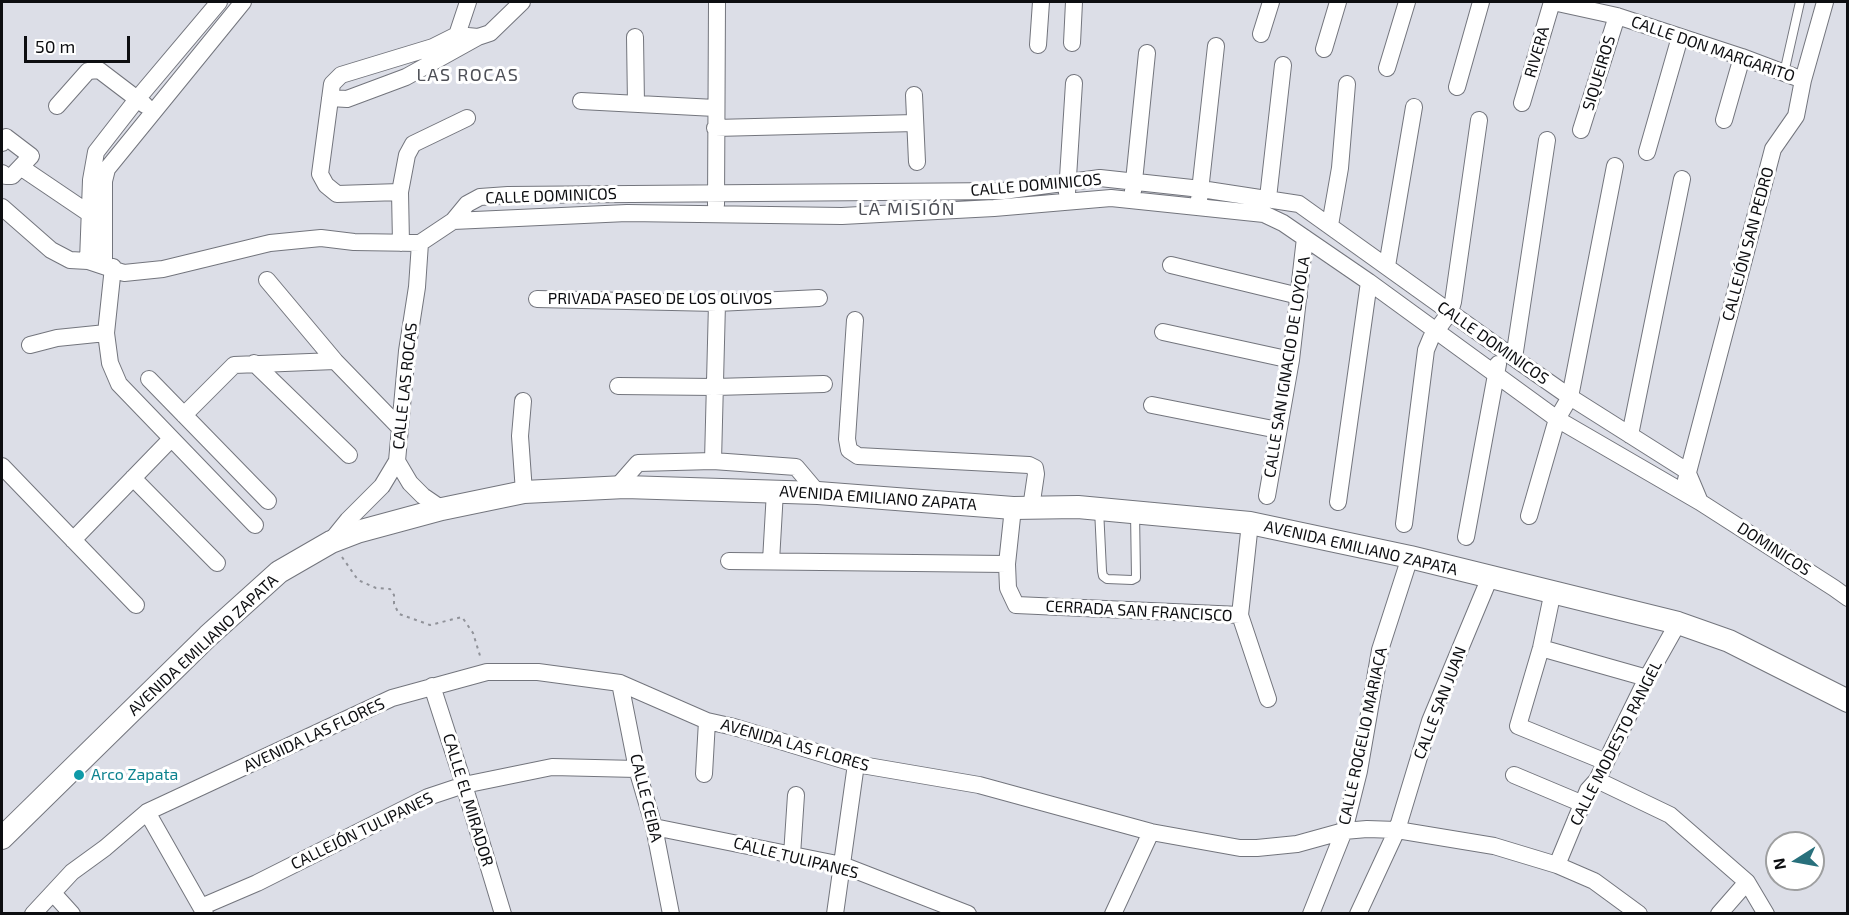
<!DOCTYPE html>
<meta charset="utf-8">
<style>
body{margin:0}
#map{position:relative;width:1849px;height:915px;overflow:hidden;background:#dcdee7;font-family:"Exo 2",sans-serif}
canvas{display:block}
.frame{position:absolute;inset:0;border:3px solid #0d0e11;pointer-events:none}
.north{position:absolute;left:1765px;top:831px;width:60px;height:60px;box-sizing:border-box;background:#fff;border:2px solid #9e9fa0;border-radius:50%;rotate:259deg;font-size:16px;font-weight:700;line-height:24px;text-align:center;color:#0d0e11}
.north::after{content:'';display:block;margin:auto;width:21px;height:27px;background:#28707c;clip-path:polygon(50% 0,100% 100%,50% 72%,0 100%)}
.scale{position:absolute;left:24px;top:36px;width:106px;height:27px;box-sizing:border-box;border:3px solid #0d0e11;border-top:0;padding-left:8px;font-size:18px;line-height:21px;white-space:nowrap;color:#0d0e11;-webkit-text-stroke:4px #fff;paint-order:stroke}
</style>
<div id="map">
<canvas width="1849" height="915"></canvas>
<div class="frame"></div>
<div class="north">N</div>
<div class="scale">50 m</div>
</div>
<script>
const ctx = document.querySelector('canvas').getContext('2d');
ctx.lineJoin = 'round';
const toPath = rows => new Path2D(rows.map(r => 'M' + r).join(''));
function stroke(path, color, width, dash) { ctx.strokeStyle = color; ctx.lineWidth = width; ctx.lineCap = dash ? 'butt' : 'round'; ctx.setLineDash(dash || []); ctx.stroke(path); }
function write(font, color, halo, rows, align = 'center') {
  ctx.font = font + ' "Exo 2",sans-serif'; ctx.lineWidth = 6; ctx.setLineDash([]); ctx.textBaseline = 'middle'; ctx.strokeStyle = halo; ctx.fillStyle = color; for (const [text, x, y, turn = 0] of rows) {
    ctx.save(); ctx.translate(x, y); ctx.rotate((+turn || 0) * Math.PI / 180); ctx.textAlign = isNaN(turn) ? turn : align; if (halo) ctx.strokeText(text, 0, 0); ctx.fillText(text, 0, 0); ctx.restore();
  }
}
const lane = toPath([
 [1784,73,1800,2],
 [1099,509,1102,571,1103,576,1107,579,1132,580,1136,578,1135,512]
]);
const street = toPath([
 [1553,2,1617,16,1742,57,1803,80],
 [1261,34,1271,2],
 [457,35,468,2],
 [635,37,636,104],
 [1072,43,1074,2],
 [1038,45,1041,2],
 [1324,49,1338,2],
 [1387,68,1407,2],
 [1457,87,1481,2],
 [914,95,917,162],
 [330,98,347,99,406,77,478,37],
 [581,101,715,108],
 [1522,103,1552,2],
 [57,106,88,71,99,70,145,105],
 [1724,120,1742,57],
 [715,128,915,123],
 [1581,130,1617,16],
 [2,143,6,137,31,156,12,176,6,176,2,173],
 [1647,152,1680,37],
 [22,168,90,214,98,214],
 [1133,191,1147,53],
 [400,192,337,194,326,185,320,174,332,84,341,75,433,47,457,35,478,37,490,33,522,2],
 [1067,193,1074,83],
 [1268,198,1283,65],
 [1199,200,1216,46],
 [716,205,717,2],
 [2,207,51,250,70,260,88,261,124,273,163,269,270,243,321,238,354,242,420,243],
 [453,221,627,213,842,216,994,208,1111,198,1264,214,1283,223,1369,282,1557,419,1700,502,1834,588,1848,598],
 [1330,225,1340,168,1347,84],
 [401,243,400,192,407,155,413,144,467,118],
 [420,243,453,221,467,204,480,197,508,195,1003,191,1100,178,1201,189,1299,204,1514,358,1570,397,1687,471,1700,502],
 [88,261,91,180,96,152,138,98,219,2],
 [104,265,104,181,107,169,243,2],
 [1171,265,1299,296],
 [1387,266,1414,107],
 [113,267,106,333,110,363,119,384,255,525],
 [267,280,335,361,400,428],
 [537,299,717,303,819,298],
 [855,320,847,439,849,450,858,456,1029,465,1035,468,1036,474,1031,508],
 [1163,332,1291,360],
 [30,345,57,338,106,333],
 [1514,358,1547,140],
 [254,363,349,455],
 [149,379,268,501],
 [618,386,715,387,824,384],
 [523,401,520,436,524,492],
 [1152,405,1278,430],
 [184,415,234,365,335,361],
 [1630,435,1682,179],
 [397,461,410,483,423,496,442,509],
 [713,461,717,303],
 [2,466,136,605],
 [133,478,217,563],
 [1686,480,1773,149,1796,116,1803,80,1825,2],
 [616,488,638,463,713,461,796,467,818,493],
 [1267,496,1291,360,1305,238],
 [1338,502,1369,282],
 [1013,508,1007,564,1008,588,1016,605,1240,615],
 [1529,516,1557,419,1570,397,1615,166],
 [1250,523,1240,615,1268,699],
 [1404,524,1426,350,1431,338,1450,312,1453,302,1479,120],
 [1466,537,1498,364],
 [73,540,171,439],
 [331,541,348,520,382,486,397,461,407,351,417,287,420,243],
 [729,561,1007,564],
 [771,561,775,491],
 [1553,591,1541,648,1518,726,1606,762],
 [1541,648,1647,678],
 [620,683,637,769,654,827,671,914],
 [432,686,464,785,503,914],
 [704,774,707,721],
 [1514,775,1583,804],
 [1597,780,1670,815,1747,882,1766,914],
 [147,812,205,914],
 [654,827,842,865,968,914],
 [792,855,796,795],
 [1557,865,1588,790,1597,780,1647,678,1678,623],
 [53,893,72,914],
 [201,907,257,883,428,797,464,785,552,767,637,769],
 [33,914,72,872,105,848,147,812,392,698,487,672,538,672,620,683,707,721,734,727,856,764,979,785,1151,832,1240,848,1257,848,1297,844,1344,831,1367,829,1397,830,1494,846,1557,865,1594,881,1639,914],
 [835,914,856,764],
 [1113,914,1151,832],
 [1311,914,1344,831,1359,771,1380,650,1410,557],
 [1358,914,1397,830,1430,721,1490,577],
 [1719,914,1747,882]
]);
const secondary = toPath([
 [2,838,208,636,279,572,331,542,357,532,442,509,524,492,625,487,818,493,1013,508,1078,507,1250,523,1410,557,1678,623,1729,641,1848,701]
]);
stroke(lane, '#73757d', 10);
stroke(street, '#73757d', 18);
stroke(secondary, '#73757d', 24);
stroke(toPath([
 [342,557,358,580,376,588,390,589,394,595,394,604,399,614,430,625,462,617,473,633,481,659]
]), '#909299', 2, [3, 4.5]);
stroke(lane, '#fff', 8);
stroke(street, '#fff', 16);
stroke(secondary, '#fff', 22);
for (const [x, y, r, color] of [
 [79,775,6,"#0f9aa8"]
]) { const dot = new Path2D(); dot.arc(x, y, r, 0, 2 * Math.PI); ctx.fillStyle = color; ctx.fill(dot); stroke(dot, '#fff', 2); }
write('16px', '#0d0e11', '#fff', [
 ["CALLE DON MARGARITO",1713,49,19],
 ["RIVERA",1537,52,-74],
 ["SIQUEIROS",1599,73,-73],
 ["CALLE DOMINICOS",1036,185,-5],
 ["CALLE DOMINICOS",551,196,-2],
 ["CALLEJÓN SAN PEDRO",1748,244,-75],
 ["PRIVADA PASEO DE LOS OLIVOS",660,299],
 ["CALLE DOMINICOS",1493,343,35],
 ["CALLE SAN IGNACIO DE LOYOLA",1287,367,-81],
 ["CALLE LAS ROCAS",405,386,-84],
 ["AVENIDA EMILIANO ZAPATA",878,498,4],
 ["AVENIDA EMILIANO ZAPATA",1361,548,13],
 ["DOMINICOS",1774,549,33],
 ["CERRADA SAN FRANCISCO",1139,611,3],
 ["AVENIDA EMILIANO ZAPATA",203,645,-43],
 ["CALLE SAN JUAN",1440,703,-69],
 ["AVENIDA LAS FLORES",314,735,-25],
 ["CALLE ROGELIO MARIACA",1363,736,-78],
 ["CALLE MODESTO RANGEL",1616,743,-63],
 ["AVENIDA LAS FLORES",795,745,16],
 ["CALLE CEIBA",646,798,76],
 ["CALLE EL MIRADOR",468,800,73],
 ["CALLEJÓN TULIPANES",362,831,-26],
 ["CALLE TULIPANES",796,858,14]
]);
write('16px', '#0d838f', '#fff', [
 ["Arco Zapata",91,775]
], 'left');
ctx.letterSpacing = '1.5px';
write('18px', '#4d4f56', '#fff', [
 ["LAS ROCAS",468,75],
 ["LA MISIÓN",907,209]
]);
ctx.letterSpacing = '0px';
</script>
